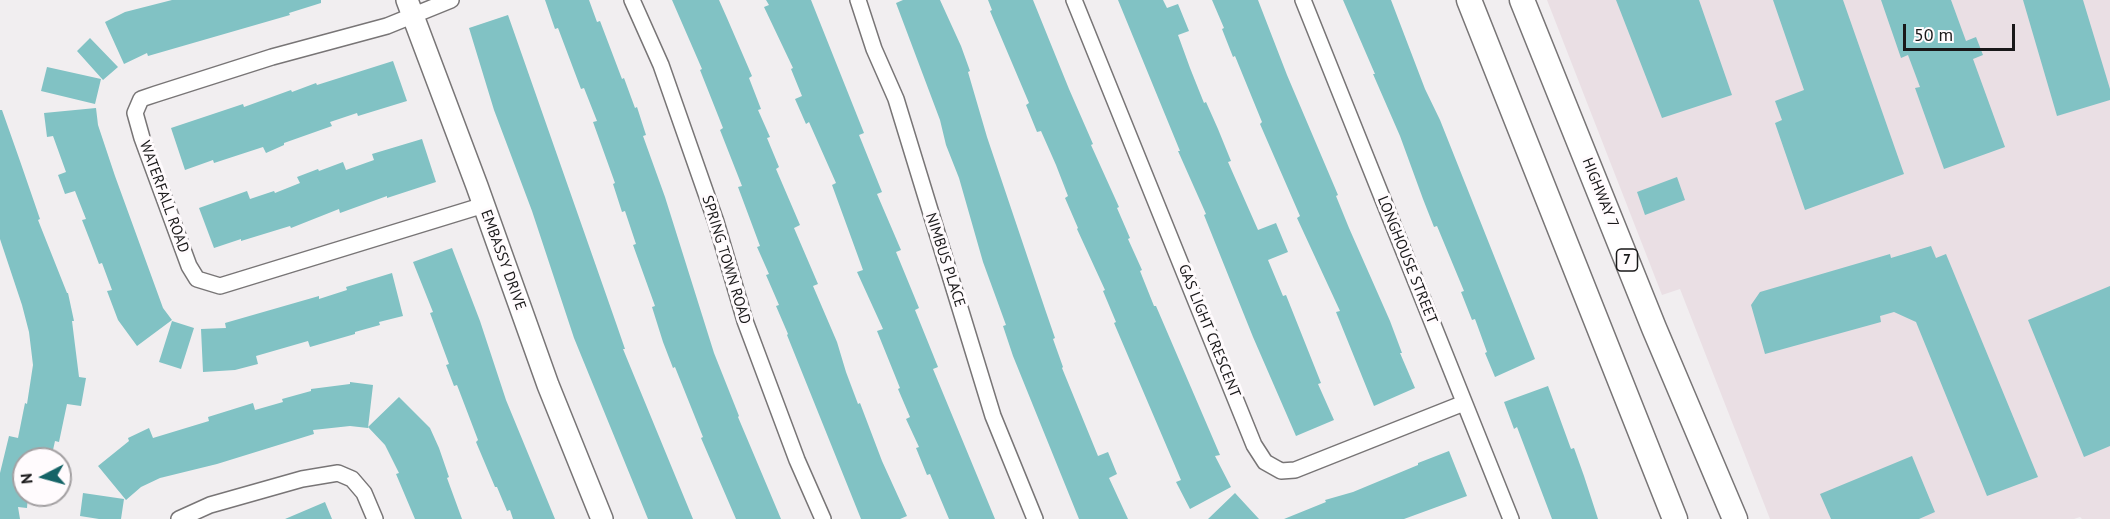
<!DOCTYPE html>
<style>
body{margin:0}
#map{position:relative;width:2110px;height:519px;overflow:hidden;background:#f1eef0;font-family:"PT Sans",sans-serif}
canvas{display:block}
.north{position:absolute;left:12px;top:447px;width:60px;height:60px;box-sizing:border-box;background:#fffbfd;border:2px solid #a3a0a2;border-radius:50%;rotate:264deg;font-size:16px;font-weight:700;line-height:24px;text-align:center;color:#191819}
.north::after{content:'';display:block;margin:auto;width:21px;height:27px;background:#156467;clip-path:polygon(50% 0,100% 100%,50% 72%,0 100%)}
.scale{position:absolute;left:1903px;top:24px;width:112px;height:27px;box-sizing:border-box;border:3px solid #191819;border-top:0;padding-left:8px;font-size:18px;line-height:21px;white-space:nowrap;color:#191819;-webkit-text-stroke:4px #fffbfd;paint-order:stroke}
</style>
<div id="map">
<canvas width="2110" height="519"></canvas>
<div class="north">N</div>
<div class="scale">50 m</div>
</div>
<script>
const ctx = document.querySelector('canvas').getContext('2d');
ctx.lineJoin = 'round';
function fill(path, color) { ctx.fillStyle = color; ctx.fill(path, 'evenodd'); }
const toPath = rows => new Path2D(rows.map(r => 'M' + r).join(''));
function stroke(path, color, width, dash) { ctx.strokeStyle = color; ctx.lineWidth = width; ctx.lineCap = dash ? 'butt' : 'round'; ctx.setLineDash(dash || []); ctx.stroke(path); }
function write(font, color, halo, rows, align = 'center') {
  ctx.font = font + ' "PT Sans",sans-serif'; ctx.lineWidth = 6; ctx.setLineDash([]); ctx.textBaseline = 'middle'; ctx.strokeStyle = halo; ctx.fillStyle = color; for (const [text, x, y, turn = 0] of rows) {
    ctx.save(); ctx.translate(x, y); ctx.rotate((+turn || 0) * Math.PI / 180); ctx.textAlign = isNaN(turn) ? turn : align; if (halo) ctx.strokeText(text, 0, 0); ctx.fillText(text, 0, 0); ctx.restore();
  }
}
fill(toPath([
 [1547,0,2110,0,2110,519,2082,519,2080,517,2074,519,1770,519,1680,289,1662,295]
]), '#eadfe4');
fill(toPath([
 [172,0,321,0,321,3,289,13,290,15,148,56,147,53,124,64,105,22,125,12],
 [545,0,589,0,597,22,600,21,622,79,624,78,635,108,637,107,646,135,643,136,665,197,714,353,739,416,738,417,781,519,736,519,701,438,703,437,675,367,673,368,663,342,652,307,655,306,633,245,636,244,625,211,622,212,613,184,615,183,593,122,597,121,584,88,581,89,558,28,555,29],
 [672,0,719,0,727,18,752,76,749,78,761,109,758,110,770,137,767,138,779,167,776,169,800,225,794,228,818,284,813,286,837,342,846,372,858,404,860,403,882,461,907,516,900,519,861,519,787,335,788,334,776,306,779,305,766,275,769,274,757,247,760,246,738,187,742,186,720,130,723,128,700,70,702,69],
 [766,0,811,0,864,133,859,135,882,192,877,194,901,250,896,252,919,308,915,310,938,367,933,369,995,519,949,519,930,474,927,475,916,448,919,447,906,419,910,417,898,389,900,388,877,331,883,329,857,272,863,270,832,185,836,183,809,122,806,124,795,99,802,96,791,69,793,68,764,7,769,5],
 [903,0,940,0,961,46,970,71,968,72,987,137,1046,312,1055,338,1053,339,1063,367,1062,368,1098,456,1108,452,1117,474,1109,478,1128,519,1079,519,1013,356,1003,326,1006,325,983,262,959,178,946,145,940,120,896,3],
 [988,0,1033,0,1069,89,1093,144,1091,145,1119,207,1117,208,1130,238,1128,239,1142,270,1140,271,1154,306,1156,306,1220,455,1215,456,1231,487,1190,509,1176,482,1181,480,1114,323,1116,322,1103,291,1105,290,1077,229,1078,228,1065,198,1068,196,1056,165,1041,131,1037,132,1026,105,1029,103,990,11,992,10],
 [1118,0,1163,0,1167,8,1178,4,1189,31,1178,35,1190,68,1204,103,1206,102,1218,129,1231,161,1228,162,1258,230,1276,223,1288,252,1268,260,1283,296,1286,295,1321,383,1318,384,1334,420,1296,436,1253,337,1204,215,1206,214,1178,151,1180,151],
 [1212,0,1258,0,1287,75,1338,195,1336,196,1349,228,1390,321,1402,353,1400,353,1415,388,1374,406,1336,312,1340,311,1297,218,1300,216,1260,124,1262,122,1235,56,1233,57,1222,29,1224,28],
 [1343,0,1391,0,1425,89,1440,120,1535,359,1495,377,1485,353,1487,352,1475,319,1472,320,1461,292,1464,291,1437,226,1434,227,1423,199,1400,136,1373,74,1375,74],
 [1616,0,1699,0,1732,95,1662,118],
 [1773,0,1843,0,1904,174,1805,210,1775,123,1782,120,1775,101,1804,90],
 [1881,0,1951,0,1966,41,1976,37,1983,55,1973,59,2005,147,1944,169,1915,88,1920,87,1908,55,1901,58],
 [2023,0,2083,0,2110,89,2110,100,2057,116],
 [508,15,616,323,625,349,623,349,693,519,648,519,574,338,532,211,494,110,469,28],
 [90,38,118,67,103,80,77,51],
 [393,61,407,101,358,116,357,113,330,122,332,126,284,143,284,145,266,153,263,147,214,163,213,160,185,170,171,128,243,104,244,107,291,90,292,92,316,83,317,85],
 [47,67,101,79,95,104,41,91],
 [96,108,98,125,115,176,163,308,172,320,137,346,118,320,107,291,112,290,102,263,99,264,91,243,82,220,86,219,75,191,65,194,58,175,66,172,53,136,47,137,44,113],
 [0,110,2,110,20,161,40,219,38,220,67,293,68,293,74,321,72,321,79,377,86,378,81,406,67,404,59,442,55,441,51,459,24,459,24,495,28,495,27,508,18,507,20,519,0,519,0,473,9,436,18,438,25,403,27,404,33,365,29,332,22,305,0,239],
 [422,139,436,182,387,198,387,196,340,213,339,209,291,228,290,226,241,241,241,239,214,248,199,208,247,191,250,199,274,191,275,193,300,183,297,177,318,169,319,171,343,162,346,170,374,160,372,154],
 [1677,177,1685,200,1645,215,1637,192],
 [1931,246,1936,258,1946,254,2038,477,1987,496,1916,322,1894,312,1880,316,1881,322,1765,354,1751,305,1760,292,1890,254,1891,258],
 [452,248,480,321,506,400,555,519,513,519,510,510,507,511,497,487,495,487,476,442,478,440,457,385,454,386,446,365,449,364,430,313,433,312,413,262],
 [392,273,403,316,379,322,380,325,355,332,355,334,310,347,308,341,256,356,258,364,235,370,203,372,201,329,226,328,225,323,319,296,319,299,347,290,346,287],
 [2110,286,2110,446,2084,457,2028,320],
 [172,321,194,328,181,369,159,362],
 [350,382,373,385,368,428,350,426,313,430,314,434,217,464,160,478,141,487,126,500,98,466,129,441,128,438,149,428,153,438,209,421,208,417,253,403,255,410,283,402,282,399,311,391,311,389,350,384],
 [1548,386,1571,449,1574,448,1584,476,1598,519,1552,519,1517,427,1514,429,1504,402],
 [399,397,430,428,439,448,449,477,447,478,462,519,415,519,396,474,399,473,385,445,368,427],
 [1449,451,1467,496,1404,519,1284,519,1326,502,1325,500,1353,492,1418,465,1418,463],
 [1912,456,1935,512,1919,519,1831,519,1820,494],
 [83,493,124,499,121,519,99,519,80,516],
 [1235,493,1259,519,1208,519],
 [325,502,332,519,285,519]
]), '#81c2c4');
const street = toPath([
 [451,0,387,26,272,57,156,94,141,99,135,113,142,138,189,266,197,279,220,286,484,205],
 [632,0,661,65,716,222,745,321,797,460,823,519],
 [858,0,874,49,896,99,993,416,1035,519],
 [1074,0,1254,445,1265,462,1281,471,1295,470,1464,403],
 [1303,0,1511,519],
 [179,519,210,505,302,479,338,473,352,479,364,493,375,519]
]);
const secondary = toPath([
 [407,0,477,186,548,385,602,519]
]);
const primary = toPath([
 [1469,0,1675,519],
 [1522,0,1654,328,1735,519]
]);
stroke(street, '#787576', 18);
stroke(secondary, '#787576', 24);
stroke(primary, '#787576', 27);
stroke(street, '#fff', 15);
stroke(secondary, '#fff', 21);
stroke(primary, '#fff', 24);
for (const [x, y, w] of [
 [1627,260,21]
]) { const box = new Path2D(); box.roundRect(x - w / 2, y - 11, w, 22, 4.5); ctx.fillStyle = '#fffbfd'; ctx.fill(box); stroke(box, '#191819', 1.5); }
write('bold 14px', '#191819', null, [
 ["7",1627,260]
]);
write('15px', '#191819', '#fffbfd', [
 ["HIGHWAY 7",1600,193,68],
 ["WATERFALL ROAD",164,197,70],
 ["EMBASSY DRIVE",503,260,70],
 ["SPRING TOWN ROAD",726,260,73],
 ["NIMBUS PLACE",945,260,72],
 ["LONGHOUSE STREET",1407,260,68],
 ["GAS LIGHT CRESCENT",1209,331,68]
]);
</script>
